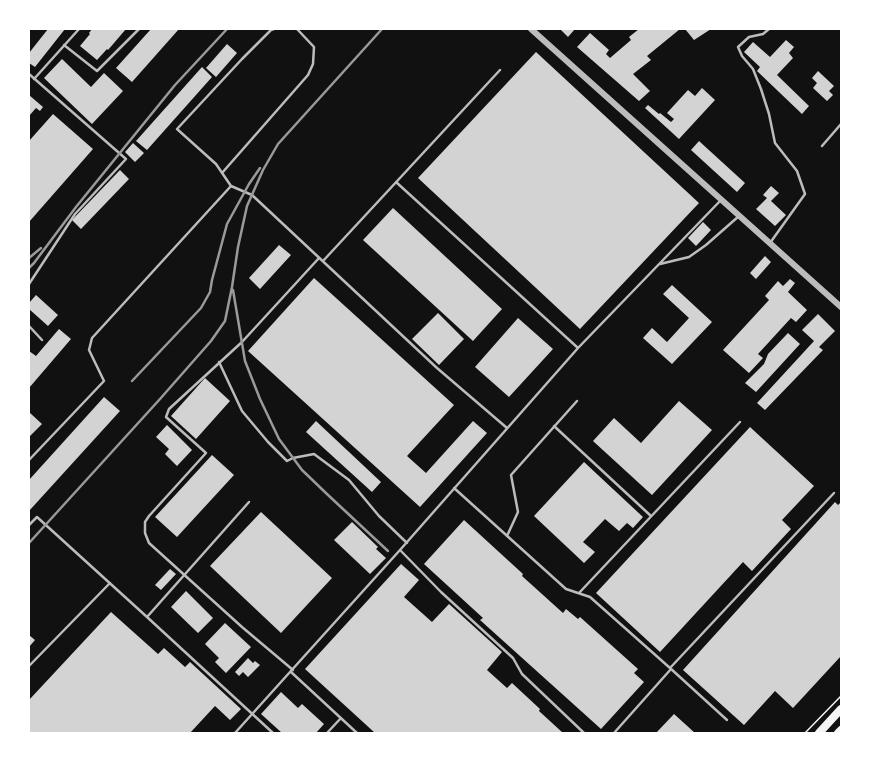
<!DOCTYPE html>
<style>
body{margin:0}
#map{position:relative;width:870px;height:762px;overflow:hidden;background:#111;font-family:"IBM Plex Sans",sans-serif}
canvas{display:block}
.frame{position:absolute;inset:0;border:30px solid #fff;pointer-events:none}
</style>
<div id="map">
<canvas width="870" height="762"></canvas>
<div class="frame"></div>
</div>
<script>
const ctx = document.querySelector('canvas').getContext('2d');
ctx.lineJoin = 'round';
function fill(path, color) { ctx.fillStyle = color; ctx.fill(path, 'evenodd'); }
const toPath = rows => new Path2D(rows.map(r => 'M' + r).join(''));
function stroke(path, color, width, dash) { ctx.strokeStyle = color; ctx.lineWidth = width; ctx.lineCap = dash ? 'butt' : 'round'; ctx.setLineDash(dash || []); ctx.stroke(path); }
fill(toPath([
 [48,29,65,29,35,67,29,63,29,53],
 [92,29,126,29,108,50,107,49,97,60,80,46,90,34,89,33],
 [151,29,179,29,132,82,116,68],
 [560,29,575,29,568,37],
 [639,29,680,29,647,56,651,60,633,74,650,91,639,101,577,47,590,33,609,50,606,54,610,58,631,40,629,37],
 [685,29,711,29,694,40],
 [786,40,794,47,789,53,793,58,777,75,809,106,802,114,757,71,760,67,744,52,753,42,770,57],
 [227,44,237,53,216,77,206,68],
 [536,52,699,203,580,329,418,178],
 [62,59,91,87,104,73,123,91,92,124,44,78],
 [202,67,212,77,147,150,136,141],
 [818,71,834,86,829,91,833,95,827,101,813,88,817,83,812,78],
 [702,88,715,100,679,139,645,108,648,105,659,114,660,113,671,122,674,119,667,113,688,90,695,96],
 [29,95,43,107,40,111,36,108,29,116],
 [53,114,93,149,29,222,29,141],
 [699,141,745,183,737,192,691,150],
 [133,143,144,153,135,162,125,152],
 [120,170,129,179,81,229,72,220],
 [771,186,779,193,771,201,786,215,775,226,756,209,767,198,763,195],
 [393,208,502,309,473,341,363,240],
 [703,222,711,230,696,246,688,238],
 [279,245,291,255,260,289,249,278],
 [765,256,771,262,756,279,750,273],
 [314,278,454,405,407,456,426,473,473,421,487,433,420,507,248,351],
 [790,279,795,283,788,292,807,310,796,322,791,318,758,354,763,358,749,373,723,350,769,300,765,296,778,281,783,286],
 [672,285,712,322,672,364,643,338,652,328,667,342,689,318,663,294],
 [36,295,58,315,48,326,29,309,29,303],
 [438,313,464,339,439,365,412,339],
 [818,314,835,331,819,347,823,350,765,410,757,403,814,341,802,330],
 [518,318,553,349,509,397,475,367],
 [59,329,71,339,29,388,29,351,36,356],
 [788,333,800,344,756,392,745,383,764,364,768,354],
 [205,378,230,401,196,439,171,416],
 [104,397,120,411,29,511,29,480],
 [679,401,712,430,652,495,593,441,614,418,641,443],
 [29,412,42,424,29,437],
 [316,421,381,482,372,492,306,432],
 [167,425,192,450,177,466,165,454,169,449,156,437],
 [750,427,814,486,782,520,791,529,752,571,743,562,660,652,596,593],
 [212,455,234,475,177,537,155,517],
 [584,462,643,517,633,528,627,523,619,531,605,519,583,542,595,552,584,563,534,516],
 [835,502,838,505,841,502,841,656,793,708,775,691,744,725,683,670],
 [261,512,332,578,281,633,210,566],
 [464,520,523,574,522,576,563,613,566,609,578,619,580,617,638,669,634,673,644,682,601,729,480,620,483,618,424,564],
 [352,522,378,547,376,549,386,558,370,574,334,540],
 [401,564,419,580,404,597,432,622,449,604,502,652,487,670,507,688,512,683,540,709,539,711,563,733,375,733,305,669],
 [170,569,176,574,161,590,155,585],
 [186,591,213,618,198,633,171,607],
 [111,612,158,654,164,648,185,667,190,662,241,709,230,720,215,706,190,733,29,733,29,700],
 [225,623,251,647,226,673,215,662,219,658,205,644],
 [29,635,35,640,29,647],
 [248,658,253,663,255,661,260,665,248,677,243,672,239,676,235,672],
 [281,692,298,708,302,704,324,724,316,733,282,733,261,714],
 [674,714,695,733,656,733]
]), '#d3d3d3');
stroke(toPath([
 [805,733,841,696]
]), '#f5f5f5', 1.5);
stroke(toPath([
 [274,29,271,30,242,59,177,129,216,164,231,186,252,195,437,368,507,428],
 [769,29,763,34,749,37,738,47,742,56,753,69,761,89,769,114,775,143,797,171,805,194,770,243],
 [64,45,97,71,139,29],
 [29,74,126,159,75,214,29,284],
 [34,79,79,29],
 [822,146,841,124],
 [222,173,308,75,313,64,314,47,297,29],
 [396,182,578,348],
 [323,261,500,70],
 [660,264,689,257,706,245,739,216],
 [29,326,42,340],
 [219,362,242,411,268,442,287,461,293,458,314,454,349,480,379,516,407,543],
 [554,426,651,516],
 [29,460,104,381,89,350,92,338,231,186],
 [454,488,566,589,590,597,670,668,727,720],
 [29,525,37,517,147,617,273,733],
 [507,536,518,512,511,475,577,401],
 [400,550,441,592,513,658,522,674,584,733],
 [579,593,740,422],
 [147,617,249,502],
 [29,666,110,583],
 [670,668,834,493],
 [293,670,242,627,149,543,145,533,145,522,149,516,206,453,166,417,169,409,242,342,319,258],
 [291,672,357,733],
 [235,733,400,550,578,348,721,200],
 [327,733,341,718],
 [614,733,671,669]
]), '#bcbcbc', 2.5);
stroke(toPath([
 [531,29,841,307]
]), '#bcbcbc', 6);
stroke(toPath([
 [819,733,841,709],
 [838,733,841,730]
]), '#f5f5f5', 8);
stroke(toPath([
 [29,258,41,248],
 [29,268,34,263,76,207,175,85,227,29],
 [233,290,245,361,260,399,279,439,302,470,328,495,388,551],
 [132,381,201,308,210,292,212,280,227,224,249,184,260,168],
 [29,543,160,399,211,341,225,321,232,287,238,247,247,206,263,170,278,144,382,29]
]), '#9a9a9a', 2.5);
</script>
